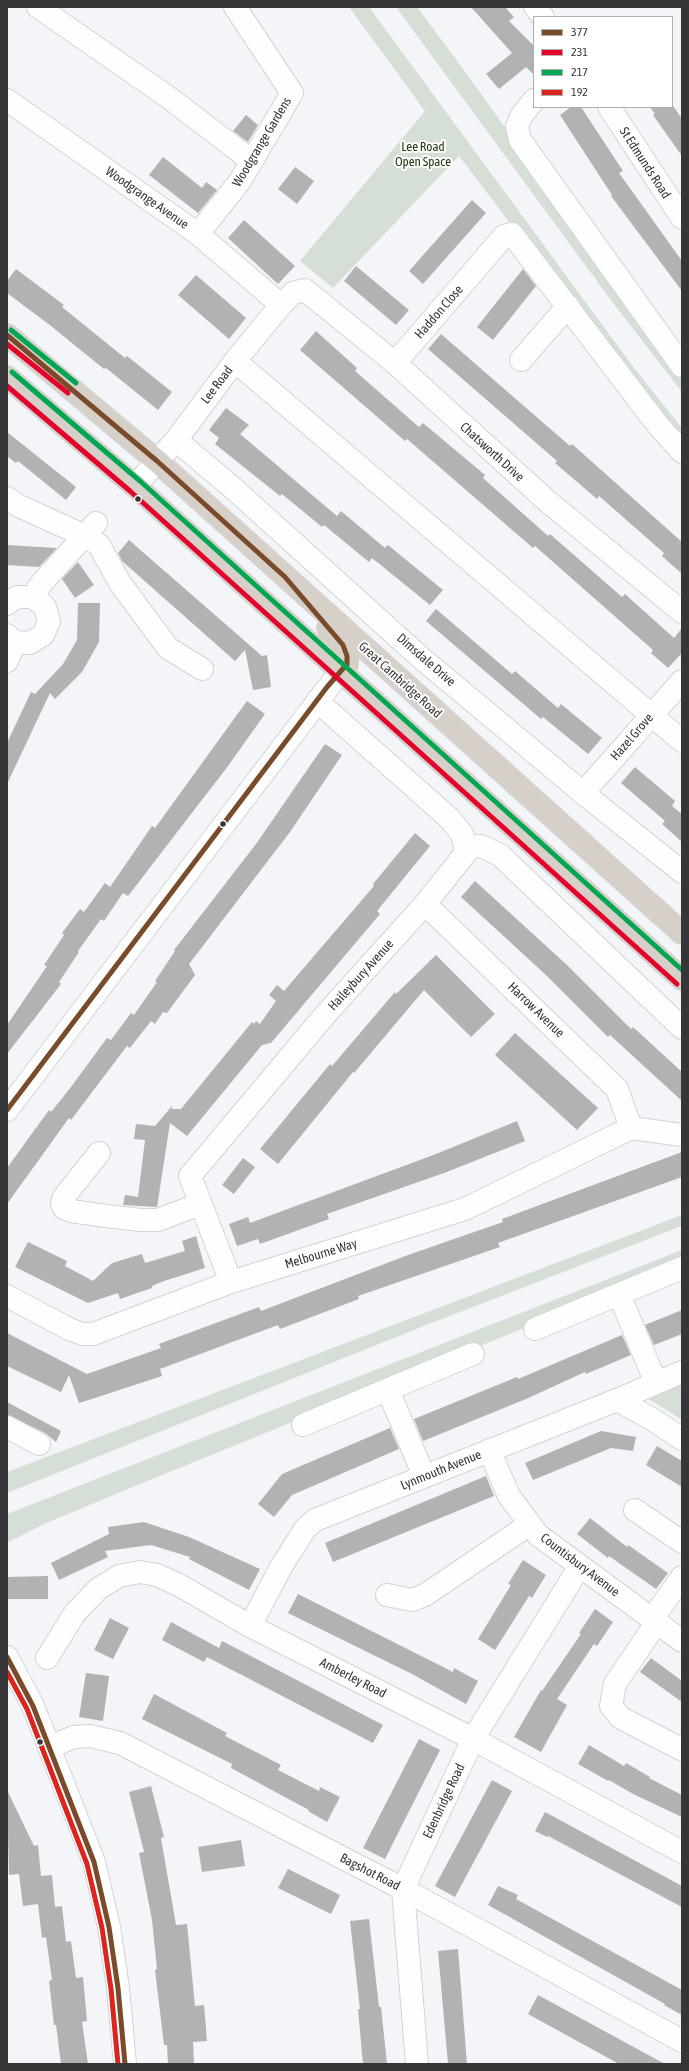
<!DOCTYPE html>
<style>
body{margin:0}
#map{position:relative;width:689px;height:2071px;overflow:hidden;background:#f4f5f9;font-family:"Asap Condensed",sans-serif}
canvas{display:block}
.frame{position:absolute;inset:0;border:8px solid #363638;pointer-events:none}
.legend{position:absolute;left:533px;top:16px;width:140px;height:92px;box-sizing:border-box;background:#fff;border:1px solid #afafaf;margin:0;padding:5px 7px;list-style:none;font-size:12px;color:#363638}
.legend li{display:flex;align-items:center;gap:8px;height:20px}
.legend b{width:20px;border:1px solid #afafaf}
</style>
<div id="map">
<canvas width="689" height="2071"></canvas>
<div class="frame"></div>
<ul class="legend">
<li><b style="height:5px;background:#7a4b2a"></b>377</li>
<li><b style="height:5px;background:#e4002b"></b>231</li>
<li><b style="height:5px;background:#00a651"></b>217</li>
<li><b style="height:5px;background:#dc241f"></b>192</li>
</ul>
</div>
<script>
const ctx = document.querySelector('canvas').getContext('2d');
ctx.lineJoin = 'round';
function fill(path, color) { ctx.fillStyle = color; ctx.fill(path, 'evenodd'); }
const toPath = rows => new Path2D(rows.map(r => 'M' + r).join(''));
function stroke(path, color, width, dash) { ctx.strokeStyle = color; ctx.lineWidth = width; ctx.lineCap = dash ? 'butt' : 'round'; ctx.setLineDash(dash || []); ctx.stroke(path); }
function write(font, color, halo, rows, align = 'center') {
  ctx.font = font + ' "Asap Condensed",sans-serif'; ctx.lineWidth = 4; ctx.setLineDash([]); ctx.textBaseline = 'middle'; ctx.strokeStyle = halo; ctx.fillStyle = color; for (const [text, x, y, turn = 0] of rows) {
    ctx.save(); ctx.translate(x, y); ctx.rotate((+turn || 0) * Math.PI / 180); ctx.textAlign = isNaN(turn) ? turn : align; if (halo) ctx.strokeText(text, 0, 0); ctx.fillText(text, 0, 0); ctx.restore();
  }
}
fill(toPath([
 [349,7,369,7,631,364,682,428,682,444,630,381,459,156,333,288,300,261,425,111],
 [396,7,417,7,461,66,682,374,682,392,610,299],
 [682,1215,682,1226,429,1324,7,1493,7,1472],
 [682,1250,682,1264,152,1479,44,1524,7,1543,7,1514],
 [682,1381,682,1420,644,1396]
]), '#d6dfd5');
fill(toPath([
 [471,7,505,7,514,17,509,21,534,46,534,75,526,67,499,89,486,74,512,53],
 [571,107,581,107,623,171,619,173,682,261,682,291,611,196,612,195,560,115],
 [650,107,674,107,682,119,682,156,653,115,655,114],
 [246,115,258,125,248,142,233,131],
 [163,157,202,188,206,182,217,190,198,213,149,175],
 [295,167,314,181,297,204,278,189],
 [472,200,486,213,423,284,409,271],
 [244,220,295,266,278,284,228,238],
 [356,266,409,310,396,325,344,281],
 [16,269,64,305,62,307,125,358,127,356,172,392,158,410,106,368,104,369,51,326,7,293,7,281],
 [523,269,536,286,493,340,477,327],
 [196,275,246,318,229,339,178,295],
 [316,331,357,368,355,371,419,427,423,423,485,475,483,478,548,536,550,534,622,597,625,594,674,638,682,628,682,653,668,668,651,653,653,650,535,546,533,548,407,439,405,441,300,350],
 [441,334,570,446,572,444,682,542,682,574,662,556,664,553,599,496,597,499,555,463,557,461,428,349],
 [226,408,249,425,240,434,337,516,341,511,385,548,388,545,443,590,430,605,372,558,369,562,324,525,322,527,282,494,280,496,215,444,219,438,209,430],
 [7,432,76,487,66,500,18,461,16,463,7,456],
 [129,540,262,656,267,655,271,687,253,690,245,650,235,661,122,561,118,553],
 [7,545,56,548,56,549,39,567,7,565],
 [78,562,94,585,75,598,62,579],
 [78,603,100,603,99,642,82,672,55,699,50,693,7,784,7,743,31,692,35,694,63,664,77,640],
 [436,609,512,674,515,671,558,708,561,704,602,738,588,754,543,717,541,719,426,621],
 [247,701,265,714,228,766,128,896,123,893,104,921,101,919,78,951,79,952,59,982,61,984,7,1054,7,1025,47,966,44,965,64,935,62,933,80,909,84,912,105,883,110,887,152,826,155,828],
 [325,744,342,755,290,832,189,964,195,975,167,1013,163,1012,155,1024,151,1021,130,1048,127,1046,71,1120,69,1118,7,1204,7,1168,49,1110,51,1112,71,1087,107,1038,111,1040,131,1013,134,1015,157,982,155,981,175,951,174,950,256,844],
 [635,767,675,801,672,806,682,814,682,842,662,824,665,821,621,783],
 [415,833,430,846,377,911,380,914,271,1043,262,1045,187,1136,170,1123,157,1207,123,1205,125,1195,138,1197,145,1140,134,1139,136,1124,155,1126,172,1106,172,1109,181,1109,252,1022,254,1024,256,1021,260,1024,276,1001,269,995,277,985,284,991,374,886,373,884],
 [475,881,567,965,631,1029,633,1027,682,1072,682,1101,610,1035,608,1037,546,975,461,897],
 [436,955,495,1014,471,1037,424,990,354,1073,353,1072,278,1164,260,1149,330,1064,332,1066,395,992,396,994],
 [515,1033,598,1108,577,1130,495,1055],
 [517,1121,525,1141,444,1173,327,1214,329,1219,260,1244,258,1239,237,1246,229,1224,248,1217,250,1223,436,1154],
 [682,1152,682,1177,498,1243,500,1247,358,1296,359,1299,280,1329,278,1325,160,1369,162,1376,95,1398,79,1403,69,1375,61,1392,7,1366,7,1333,87,1374,161,1348,159,1344,259,1307,261,1311,408,1255,503,1222,502,1219],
 [243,1158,255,1167,234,1194,222,1185],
 [196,1236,205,1268,164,1281,152,1286,152,1288,120,1299,118,1293,88,1303,15,1267,28,1242,67,1261,65,1266,93,1281,112,1263,142,1254,145,1263,185,1251,182,1241],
 [682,1310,682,1334,654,1345,645,1325],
 [622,1335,631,1355,586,1374,585,1372,526,1399,423,1441,414,1419,517,1377,518,1379],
 [7,1402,61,1431,56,1442,45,1433,7,1415],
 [390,1428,399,1449,292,1495,274,1517,258,1504,282,1474],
 [601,1431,636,1437,633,1451,611,1448,533,1480,525,1463],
 [657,1446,682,1461,682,1487,646,1465],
 [486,1476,494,1496,333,1562,325,1543],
 [590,1518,627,1547,628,1545,668,1573,656,1589,609,1556,608,1558,577,1534],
 [144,1522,189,1537,260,1569,249,1590,189,1559,190,1557,151,1545,105,1551,108,1557,59,1580,51,1563,109,1534,108,1527],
 [523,1560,546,1575,532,1598,529,1596,495,1650,478,1639,511,1585,508,1584],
 [48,1576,48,1599,7,1599,7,1577],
 [298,1594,453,1672,454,1668,478,1681,466,1704,412,1674,288,1613],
 [595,1609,613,1622,597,1646,594,1644,557,1699,567,1705,541,1752,514,1737,541,1690,542,1691,581,1634,579,1633],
 [110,1618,129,1628,113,1659,94,1650],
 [171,1622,219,1648,222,1641,383,1725,373,1743,207,1657,204,1662,162,1640],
 [651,1658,682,1681,682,1702,640,1672],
 [86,1673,109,1676,103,1721,79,1717],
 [154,1694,227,1733,225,1736,281,1765,278,1770,319,1791,320,1787,340,1797,327,1822,308,1811,309,1810,231,1768,232,1764,142,1719],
 [419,1739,440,1750,385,1859,363,1848],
 [589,1745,624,1766,626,1763,650,1777,649,1778,682,1795,682,1817,633,1794,609,1780,608,1781,578,1764],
 [492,1780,512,1791,455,1897,435,1886],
 [151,1786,164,1837,161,1838,176,1925,187,1924,195,2006,204,2005,207,2041,193,2042,194,2064,168,2064,167,2045,164,2045,155,1970,157,1969,152,1920,139,1853,144,1852,129,1792],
 [7,1790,34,1846,38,1845,41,1876,52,1875,55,1907,62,1906,66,1942,71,1941,76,1978,83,1977,87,2021,82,2022,88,2064,61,2064,56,2025,54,2025,49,1981,52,1980,46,1937,42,1938,38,1904,23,1906,19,1874,9,1875],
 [545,1812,682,1886,682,1907,548,1836,547,1837,535,1831],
 [241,1840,245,1866,202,1872,198,1847],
 [288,1869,340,1895,331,1914,278,1888],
 [498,1886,518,1895,516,1899,682,1990,682,2015,664,2005,665,2004,488,1905],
 [369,1919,379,2007,381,2007,387,2064,363,2064,358,2009,360,2009,350,1921],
 [458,1949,467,2064,448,2064,438,1951],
 [538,1995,665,2064,619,2064,528,2014]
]), '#b2b1b3');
const minor = toPath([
 [38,7,168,97,252,161],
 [535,7,543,17],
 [7,100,198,234,281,305],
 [534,100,522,115,517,126,520,140,682,366],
 [609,107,682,218],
 [198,234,240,181,292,93,235,7],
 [521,360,568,306],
 [235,361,682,741],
 [395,363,504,236,512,234,657,424,682,452],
 [176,440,234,489,420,657,583,793,682,872],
 [135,486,176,440,235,361,281,305,293,293,305,290,395,363,546,500,682,612],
 [7,498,19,506,85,536,99,545,120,583,168,648,202,669],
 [33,597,40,585,96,523],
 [7,604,17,597,33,597,45,607,49,621,43,635,30,643,15,642,7,635],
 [7,661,15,642],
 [583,793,682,681],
 [465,847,481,846,500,855,682,1028],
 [425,904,617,1089,631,1128],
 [7,1110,340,672],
 [631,1128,682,1135],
 [99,1153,64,1197,62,1203,64,1208,71,1211,106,1216,141,1220,158,1220,200,1204],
 [231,1282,190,1176,325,1015,425,904,465,854,465,847,462,834,449,818,317,701],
 [619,1294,656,1383],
 [7,1296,69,1329,83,1334,93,1334,231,1282,465,1209,631,1128],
 [535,1329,682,1268],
 [388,1390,424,1476],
 [617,1400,652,1419,682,1439],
 [303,1425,473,1354],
 [7,1427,39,1444],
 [489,1450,509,1496,538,1535,682,1641],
 [635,1510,682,1542],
 [387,1595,412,1600,425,1595,530,1524],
 [652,1619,682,1577],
 [657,1622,615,1684,611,1706,621,1718,681,1749],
 [250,1626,281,1567,305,1529,315,1520,617,1400,682,1372],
 [7,1657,33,1706,94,1862,109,1927,118,1988,125,2064],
 [47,1658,75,1613,98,1589,119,1576,140,1572,157,1575,179,1585,250,1626,473,1739,682,1852],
 [49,1747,74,1737,90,1736,120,1743,403,1889,682,2041],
 [417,2064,403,1889,473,1739,580,1566]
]);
const highway = toPath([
 [7,335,157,461,682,933],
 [7,377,135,486,682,979],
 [328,628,343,645,347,656,347,664,340,672]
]);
stroke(minor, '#d2d3d6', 24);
stroke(highway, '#d3d3d5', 24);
stroke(minor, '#fdfefe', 22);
stroke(highway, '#d6d0c9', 22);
stroke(toPath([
 [7,335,157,461,285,577,343,645,347,656,347,664,327,687,7,1110],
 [7,1657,33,1706,94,1862,109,1927,118,1988,125,2064]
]), '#7a4b2a', 5);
stroke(toPath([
 [7,344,68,393],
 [7,386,130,491,677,984]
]), '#e4002b', 5);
stroke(toPath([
 [11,330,76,383],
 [12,372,140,481,682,970]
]), '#00a651', 5);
stroke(toPath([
 [7,1672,27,1709,87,1864,102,1928,111,1989,118,2064]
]), '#dc241f', 5);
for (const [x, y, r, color] of [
 [138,499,3.5,"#363638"],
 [223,824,3.5,"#363638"],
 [40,1742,3.5,"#363638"]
]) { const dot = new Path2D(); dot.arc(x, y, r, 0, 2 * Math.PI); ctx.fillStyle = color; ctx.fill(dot); stroke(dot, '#fff', 1.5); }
write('13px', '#363638', '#fff', [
 ["Woodgrange Gardens",262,142,-59],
 ["St Edmunds Road",645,163,57],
 ["Woodgrange Avenue",147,198,35],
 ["Haddon Close",439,312,-49],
 ["Lee Road",217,385,-53],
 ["Chatsworth Drive",492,452,42],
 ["Dimsdale Drive",426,660,41],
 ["Great Cambridge Road",400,680,42],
 ["Hazel Grove",632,737,-49],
 ["Haileybury Avenue",361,975,-48],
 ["Harrow Avenue",536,1010,44],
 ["Melbourne Way",321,1254,-17],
 ["Lynmouth Avenue",441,1470,-22],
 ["Countisbury Avenue",580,1565,37],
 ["Amberley Road",353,1678,27],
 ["Edenbridge Road",444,1801,-65],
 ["Bagshot Road",370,1872,27]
]);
write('13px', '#213b14', '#fff', [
 ["Lee Road",423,147],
 ["Open Space",423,162]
]);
</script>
